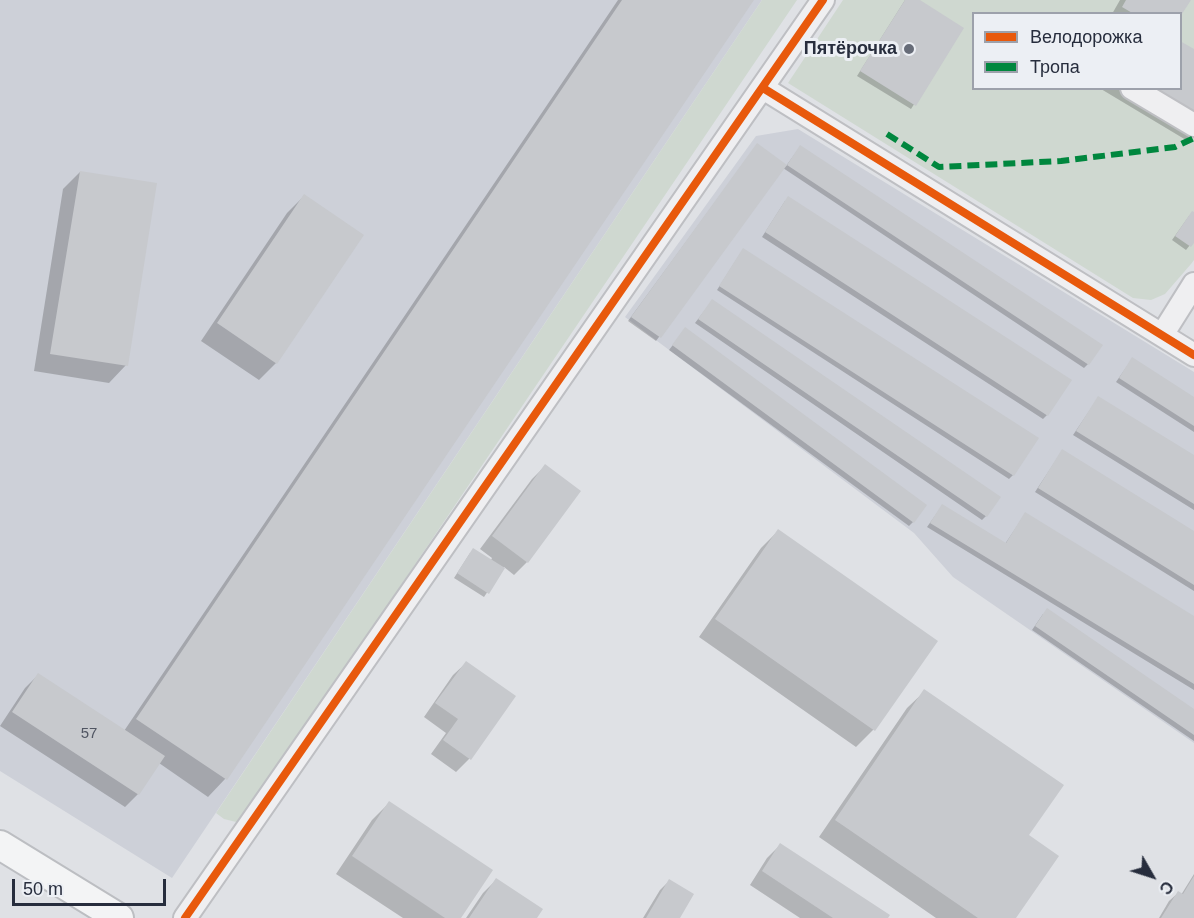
<!DOCTYPE html>
<meta charset="utf-8">
<style>
body{margin:0}
#map{position:relative;width:1194px;height:918px;overflow:hidden;background:#dfe1e5;font-family:Arial,sans-serif}
canvas{display:block}
.legend{position:absolute;left:972px;top:12px;width:210px;height:78px;box-sizing:border-box;background:#eceff4;border:2px solid #9da1ab;margin:0;padding:8px 10px;list-style:none;font-size:18px;color:#272d3d}
.legend li{display:flex;align-items:center;gap:12px;height:30px}
.legend b{width:30px;border:2px solid #9da1ab}
.north{position:absolute;left:1122px;top:846px;width:60px;height:60px;-webkit-text-stroke:4px #eceff4;paint-order:stroke;rotate:129deg;font-size:16px;font-weight:700;line-height:24px;text-align:center;color:#272d3d}
.north::after{content:'';display:block;margin:auto;width:21px;height:27px;background:#272d3d;clip-path:polygon(50% 0,100% 100%,50% 72%,0 100%)}
.scale{position:absolute;left:12px;top:879px;width:154px;height:27px;box-sizing:border-box;border:3px solid #272d3d;border-top:0;padding-left:8px;font-size:18px;line-height:21px;white-space:nowrap;color:#272d3d;-webkit-text-stroke:4px #eceff4;paint-order:stroke}
</style>
<div id="map">
<canvas width="1194" height="918"></canvas>
<ul class="legend">
<li><b style="height:8px;background:#e8590c"></b>Велодорожка</li>
<li><b style="height:8px;background:#00873e"></b>Тропа</li>
</ul>
<div class="north">С</div>
<div class="scale">50 m</div>
</div>
<script>
const ctx = document.querySelector('canvas').getContext('2d');
ctx.lineJoin = 'round';
function fill(path, color) { ctx.fillStyle = color; ctx.fill(path, 'evenodd'); }
const toPath = rows => new Path2D(rows.map(r => 'M' + r).join(''));
function stroke(path, color, width, dash) { ctx.strokeStyle = color; ctx.lineWidth = width; ctx.lineCap = dash ? 'butt' : 'round'; ctx.setLineDash(dash || []); ctx.stroke(path); }
function write(font, color, halo, rows, align = 'center') {
  ctx.font = font + ' Arial,sans-serif'; ctx.lineWidth = 6; ctx.setLineDash([]); ctx.textBaseline = 'middle'; ctx.strokeStyle = halo; ctx.fillStyle = color; for (const [text, x, y, turn = 0] of rows) {
    ctx.save(); ctx.translate(x, y); ctx.rotate((+turn || 0) * Math.PI / 180); ctx.textAlign = isNaN(turn) ? turn : align; if (halo) ctx.strokeText(text, 0, 0); ctx.fillText(text, 0, 0); ctx.restore();
  }
}
fill(toPath([
 [0,0,762,0,172,878,0,771],
 [798,129,1194,372,1194,743,953,577,914,533,625,317,756,136]
]), '#cdd0d8');
fill(toPath([
 [762,0,797,0,240,823,224,819,216,813],
 [843,0,1194,0,1194,260,1191,264,1165,294,1151,300,1133,298,788,83],
 [974,14,1180,14,1180,88,974,88]
]), '#cfd8d0');
fill(toPath([
 [618,0,752,0,225,779,208,797,159,763,138,794,125,807,0,726,25,688,38,675,124,731],
 [905,0,917,0,962,29,911,109,857,76],
 [1120,0,1189,0,1180,14,1112,14],
 [1194,51,1194,132,1186,140,1101,89,1180,88],
 [757,145,786,166,797,151,1088,364,1084,368,783,168,656,341,628,321],
 [80,172,126,365,109,383,34,371,63,189],
 [304,196,276,363,259,380,201,341,287,213],
 [785,201,1047,415,1043,419,762,237],
 [1194,214,1194,240,1186,250,1172,240,1189,216],
 [740,254,1013,475,1009,479,717,290],
 [712,301,986,516,982,520,695,323],
 [682,333,925,506,913,522,909,526,669,350],
 [1132,359,1194,398,1194,432,1116,382],
 [1098,398,1194,457,1194,510,1073,435],
 [1062,451,1194,532,1194,591,1035,492],
 [545,466,527,562,514,575,504,567,484,597,454,578,470,553,491,560,492,558,480,549,532,479],
 [942,506,1005,544,1025,514,1194,618,1194,690,927,527],
 [778,531,936,641,873,730,856,747,699,637,761,548],
 [1043,614,1194,711,1194,741,1032,630],
 [466,663,514,696,469,759,456,772,431,754,446,733,424,717,453,675],
 [925,691,1027,836,1014,918,936,918,819,837,907,708],
 [389,803,459,918,403,918,336,874,372,820],
 [780,845,886,918,800,918,750,885,767,858],
 [1194,874,1194,918,1159,918,1169,901,1178,893,1181,895],
 [496,880,535,918,466,918,483,893],
 [669,881,678,918,643,918,660,890]
]), '#0003');
fill(toPath([
 [622,0,754,0,227,780,136,719],
 [905,0,920,0,964,28,916,106,860,71],
 [1126,0,1191,0,1180,17,1180,14,1134,14,1122,7],
 [1180,41,1194,49,1194,117,1146,88,1180,88],
 [757,143,787,165,661,338,631,317],
 [800,145,1103,345,1089,365,787,165],
 [80,171,157,183,128,366,50,354],
 [304,194,364,235,277,364,217,323],
 [788,196,1072,380,1048,416,765,232],
 [1192,211,1194,212,1194,243,1191,247,1175,236],
 [743,248,1039,438,1014,476,719,286],
 [712,299,1001,497,987,517,698,319],
 [685,327,927,505,914,523,672,345],
 [1132,357,1194,397,1194,426,1119,378],
 [1098,396,1194,455,1194,504,1076,431],
 [1062,449,1194,531,1194,585,1038,488],
 [545,464,581,491,528,563,492,536],
 [942,504,1006,543,1025,512,1194,616,1194,684,930,523],
 [778,529,938,641,875,731,715,619],
 [473,548,505,568,489,594,457,573],
 [1047,608,1194,709,1194,735,1035,626],
 [466,661,516,696,471,760,443,740,458,719,435,703],
 [38,673,165,756,139,795,12,712],
 [924,689,1064,785,1029,835,1059,856,1016,918,978,918,835,820],
 [389,801,493,870,461,918,445,918,352,856],
 [780,843,890,915,888,918,833,918,762,871],
 [1194,876,1194,918,1161,918,1178,891,1183,894],
 [496,878,543,909,537,918,469,918],
 [669,879,694,894,680,918,646,918]
]), '#c7c9cd');
const minor = toPath([
 [763,88,1194,355],
 [1132,88,1194,125],
 [1162,335,1194,284],
 [185,918,823,0]
]);
const major = toPath([
 [0,845,119,918]
]);
stroke(minor, '#bebfc3', 26);
stroke(major, '#bcbec2', 32);
stroke(minor, '#efeff1', 22);
stroke(major, '#f3f4f5', 28);
stroke(toPath([
 [887,134,939,167,1061,161,1175,147,1194,138]
]), '#00873e', 6, [12, 6]);
stroke(toPath([
 [763,88,1194,355],
 [185,918,823,0]
]), '#e8590c', 8);
for (const [x, y, r, color] of [
 [909,49,6,"#676c78"]
]) { const dot = new Path2D(); dot.arc(x, y, r, 0, 2 * Math.PI); ctx.fillStyle = color; ctx.fill(dot); stroke(dot, '#eceff4', 2); }
write('15px', '#505562', null, [
 ["57",89,734]
]);
write('bold 18px', '#272d3d', '#eceff4', [
 ["Пятёрочка",897,49]
], 'right');
</script>
